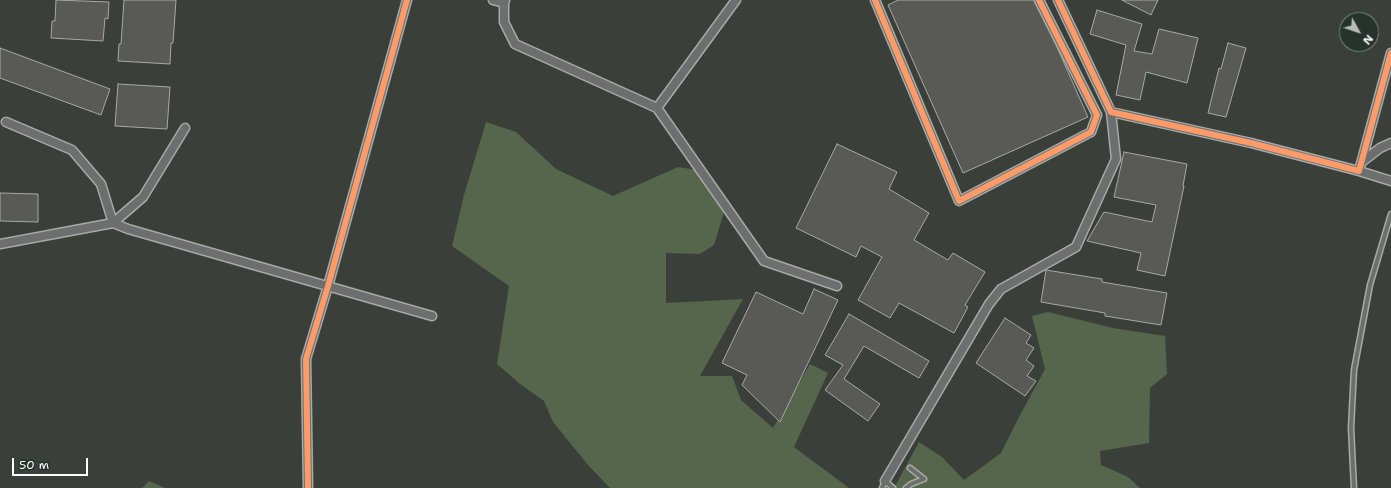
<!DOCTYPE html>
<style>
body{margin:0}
#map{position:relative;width:1391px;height:488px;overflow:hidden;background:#3b3f3a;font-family:"Shantell Sans",sans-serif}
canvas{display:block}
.north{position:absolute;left:1339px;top:12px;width:40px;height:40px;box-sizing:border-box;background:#26332d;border:1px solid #7d8581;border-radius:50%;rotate:130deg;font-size:11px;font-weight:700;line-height:16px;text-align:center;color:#fff}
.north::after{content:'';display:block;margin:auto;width:14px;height:18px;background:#babcba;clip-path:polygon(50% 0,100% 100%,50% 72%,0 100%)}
.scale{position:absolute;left:12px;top:458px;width:76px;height:18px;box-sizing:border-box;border:2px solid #fff;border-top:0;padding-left:5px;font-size:12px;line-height:14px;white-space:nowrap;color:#fff;-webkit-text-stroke:3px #26332d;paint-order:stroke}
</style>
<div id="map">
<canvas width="1391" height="488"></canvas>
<div class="north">N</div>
<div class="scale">50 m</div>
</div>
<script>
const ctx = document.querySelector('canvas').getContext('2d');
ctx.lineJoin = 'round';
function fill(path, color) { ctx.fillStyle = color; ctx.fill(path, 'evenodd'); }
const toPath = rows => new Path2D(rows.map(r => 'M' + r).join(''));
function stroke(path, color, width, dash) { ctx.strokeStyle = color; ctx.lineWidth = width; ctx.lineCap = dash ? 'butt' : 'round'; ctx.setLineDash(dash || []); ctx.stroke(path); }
fill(toPath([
 [486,122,516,132,556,169,613,196,678,167,697,170,724,212,714,245,700,254,666,253,666,303,743,299,700,376,732,376,741,400,773,428,810,364,828,373,794,447,849,488,610,488,588,465,553,422,544,401,520,384,497,364,509,286,452,246,464,195],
 [1048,312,1113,328,1165,336,1167,374,1150,388,1149,443,1100,451,1101,465,1128,477,1140,488,894,488,919,442,942,457,964,480,1001,453,1019,417,1045,369,1032,316],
 [149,481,165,488,142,488]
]), '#55664c');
const building = toPath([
 [56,0,109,2,108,19,105,18,103,41,51,38,52,21,55,21,56,0],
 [124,0,176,0,173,43,171,43,170,64,118,61,119,44,121,44,124,0],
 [898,0,1034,0,1056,45,1088,117,963,173,888,5,898,0],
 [1122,0,1158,0,1151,15,1122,0],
 [1097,10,1142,24,1134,51,1152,54,1159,29,1198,38,1187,83,1146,72,1140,100,1116,95,1126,45,1090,34,1097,10],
 [1228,43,1246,48,1226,117,1208,113,1219,68,1221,69,1228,43],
 [0,48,110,89,101,115,0,78,0,48],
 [118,84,170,87,167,129,115,126,118,84],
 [837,144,897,172,889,189,929,213,914,240,948,260,953,253,985,272,965,305,968,307,954,333,899,303,890,318,858,300,882,257,861,246,856,257,796,228,837,144],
 [1124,152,1187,164,1183,186,1184,186,1165,276,1137,270,1141,253,1087,241,1104,212,1152,222,1156,205,1114,197,1124,152],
 [0,193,38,194,38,222,0,221,0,193],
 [1046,270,1102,279,1102,282,1167,293,1161,325,1105,316,1105,313,1041,302,1046,270],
 [814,289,838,300,780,422,742,385,747,375,722,363,756,292,803,314,814,289],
 [849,314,929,361,919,378,864,346,844,379,880,404,868,421,825,390,843,365,825,355,849,314],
 [1005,318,1031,335,1026,343,1034,348,1026,360,1034,366,1027,376,1036,381,1025,396,976,363,1005,318]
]);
fill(building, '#595a55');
stroke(building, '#a7a9a6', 1);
const service = toPath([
 [882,488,885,481,893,488],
 [906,488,911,484,924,479,910,468],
 [1354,488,1351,428,1354,370,1370,285,1391,214]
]);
const minor = toPath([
 [493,0,504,3],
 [505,0,504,3,504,22,515,44,657,108,736,0],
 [875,0,959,201,1091,132,1097,115,1039,0],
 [1058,0,1111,112,1251,143,1359,171,1391,53],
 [657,108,764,261,837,286],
 [185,128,143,197,113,223,128,229,432,316],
 [1362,162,1380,148,1391,143],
 [1359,171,1391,181],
 [0,244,113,223,101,184,72,150,6,122],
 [885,481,989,304,1001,289,1076,247,1116,159,1111,112],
 [308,488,306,359,328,286,407,0]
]);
stroke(service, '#a7a9a6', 7);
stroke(minor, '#a7a9a6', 11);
stroke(service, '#6c6f6d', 4);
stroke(minor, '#6c6f6d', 8);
stroke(toPath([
 [875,0,959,201,1091,132,1097,115,1039,0],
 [1058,0,1111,112,1251,143,1359,171,1391,53],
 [308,488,306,359,328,286,407,0]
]), '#fa9b69', 6);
</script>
